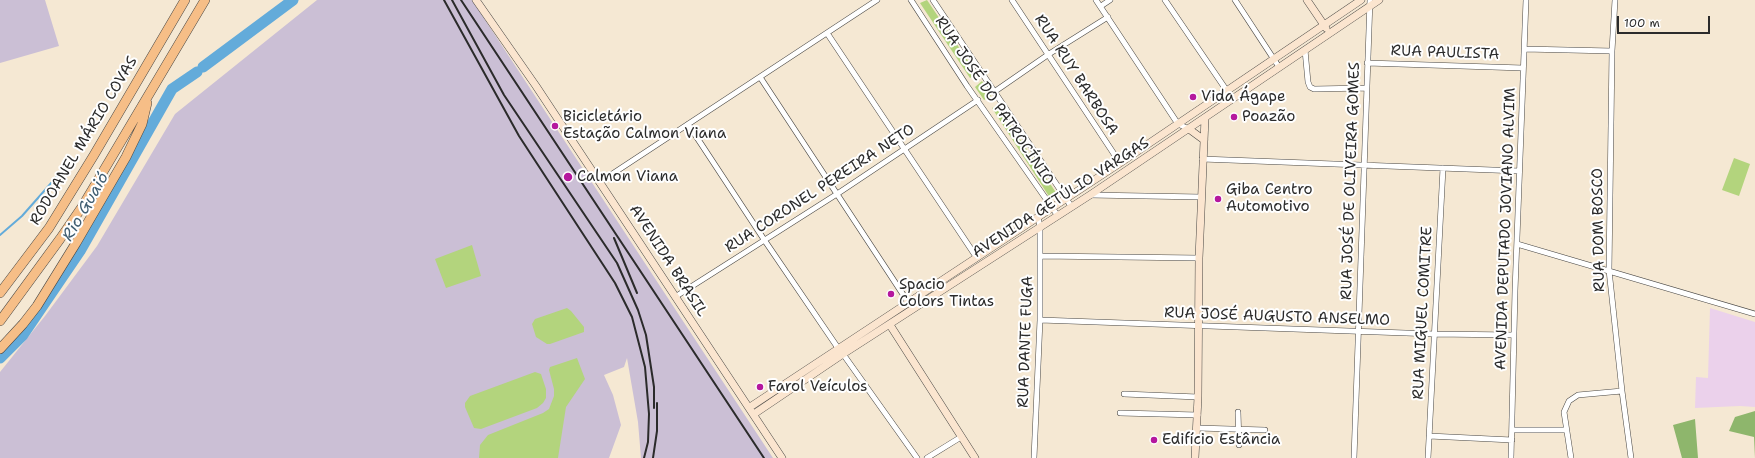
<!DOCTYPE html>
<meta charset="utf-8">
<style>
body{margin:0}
#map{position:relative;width:1755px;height:458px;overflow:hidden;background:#f5e8d3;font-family:"Shantell Sans",sans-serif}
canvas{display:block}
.scale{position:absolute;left:1617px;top:16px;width:93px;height:18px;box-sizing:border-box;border:2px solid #2b2b2b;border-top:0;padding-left:5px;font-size:12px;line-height:14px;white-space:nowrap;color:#2b2b2b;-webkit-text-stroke:3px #fff;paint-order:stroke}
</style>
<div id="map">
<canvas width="1755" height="458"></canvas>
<div class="scale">100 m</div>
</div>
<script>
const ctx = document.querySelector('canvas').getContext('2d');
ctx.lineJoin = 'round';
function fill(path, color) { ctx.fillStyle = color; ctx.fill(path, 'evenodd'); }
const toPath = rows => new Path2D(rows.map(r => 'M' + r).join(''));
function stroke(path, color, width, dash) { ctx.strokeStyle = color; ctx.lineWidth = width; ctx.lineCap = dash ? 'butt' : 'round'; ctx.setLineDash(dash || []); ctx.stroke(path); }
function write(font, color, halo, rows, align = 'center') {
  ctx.font = font + ' "Shantell Sans",sans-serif'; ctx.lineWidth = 4; ctx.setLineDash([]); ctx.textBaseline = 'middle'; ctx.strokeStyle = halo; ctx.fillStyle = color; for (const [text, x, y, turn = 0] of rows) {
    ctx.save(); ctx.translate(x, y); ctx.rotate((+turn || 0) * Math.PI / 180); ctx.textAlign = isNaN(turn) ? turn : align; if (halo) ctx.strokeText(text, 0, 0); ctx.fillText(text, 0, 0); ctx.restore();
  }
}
fill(toPath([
 [1710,308,1755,322,1755,407,1740,406,1695,408,1696,377,1708,378]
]), '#ebd1eb');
fill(toPath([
 [0,0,45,0,59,46,0,63],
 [317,0,472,0,773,458,641,458,638,422,627,358,624,367,604,375,613,395,621,425,609,458,0,458,0,372,45,316,97,246,175,114]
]), '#cbbfd5');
fill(toPath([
 [927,0,977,74,970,78,920,3],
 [982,81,991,96,984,100,975,87],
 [997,105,1057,194,1050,198,992,108],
 [1734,158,1750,164,1739,196,1722,190],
 [472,245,481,276,446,288,435,259],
 [567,308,571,311,584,327,584,332,550,344,547,344,536,337,532,324,535,319],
 [577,358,585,379,566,407,558,458,479,458,480,445,488,435,543,413,549,409,554,396,554,389,549,370,550,367],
 [535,372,541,374,546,389,546,398,543,403,537,408,481,429,474,428,465,407,465,403,470,396]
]), '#b3d47d');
fill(toPath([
 [1755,411,1755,458,1754,437,1729,431,1735,417],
 [1695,419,1698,458,1682,458,1673,425]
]), '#8eb66c');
stroke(toPath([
 [0,235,22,216,68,164]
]), '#63abda', 2);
stroke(toPath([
 [203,67,293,0],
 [0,358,23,335,80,251,172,89,197,72]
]), '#63abda', 11);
const street = toPath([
 [911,0,967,86,1058,216],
 [933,0,1071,206],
 [1012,0,1120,163],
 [1096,0,1178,124,1189,129],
 [1165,0,1227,91],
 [1235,0,1279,67],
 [1615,0,1612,51,1609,270,1622,391,1631,458],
 [1101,6,1110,0],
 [827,33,977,258],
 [1524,49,1612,51],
 [1305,50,1308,82,1310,87,1314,89,1366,88],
 [1367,63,1523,68],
 [760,77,908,302],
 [994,92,1049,54,1108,17],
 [688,124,765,241,838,348],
 [1202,159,1519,171],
 [600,182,877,0],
 [1090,195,1201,197],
 [1517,244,1755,314],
 [1040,256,1199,258],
 [675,297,837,194,978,100],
 [1040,320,1434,334,1514,335],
 [843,354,917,458],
 [1124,394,1198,397],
 [1238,412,1239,445],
 [1120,413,1198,415],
 [1197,428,1265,430],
 [1512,430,1566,430],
 [1429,436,1512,440],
 [927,458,961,437],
 [1034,458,1040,320,1040,227,1038,217],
 [1354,458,1370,0],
 [1428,458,1443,168],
 [1511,458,1515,291,1526,0],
 [1571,458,1564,412,1569,401,1578,395,1622,391]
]);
const secondary = toPath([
 [476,0,536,86,782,458],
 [1307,0,1326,28],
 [1189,129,1204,140],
 [890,325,975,458],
 [750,407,1120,163,1361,0],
 [754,414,843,354,1090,195,1379,0],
 [1195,458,1198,397,1199,258,1205,118]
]);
const highway = toPath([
 [0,293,49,228,94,155,185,0],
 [0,321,60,239,82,207,205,0],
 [0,349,23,324,37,306,76,243,126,157,142,124,147,103]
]);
stroke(street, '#494744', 6);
stroke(secondary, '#494744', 8);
stroke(highway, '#494744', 10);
stroke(street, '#fff', 5);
stroke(secondary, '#fbe5cf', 7);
stroke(highway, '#f6be87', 9);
stroke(toPath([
 [444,0,519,136,615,283,632,317,645,367,649,414,648,442,644,458],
 [452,0,504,95,617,263,638,310,646,335,654,387,654,408],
 [461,0,764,458],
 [614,238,637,293],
 [653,458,657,431,657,403]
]), '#2b2b2b', 2);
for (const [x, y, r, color] of [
 [1193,97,4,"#b5179e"],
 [1234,117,4,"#b5179e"],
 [555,126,4,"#b5179e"],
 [568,177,5,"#b5179e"],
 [1218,199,4,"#b5179e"],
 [891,294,4,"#b5179e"],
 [760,387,4,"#b5179e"],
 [1154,440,4,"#b5179e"]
]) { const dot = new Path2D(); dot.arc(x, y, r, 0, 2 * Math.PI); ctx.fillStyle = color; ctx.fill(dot); stroke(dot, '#fff', 1.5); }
write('15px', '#2b2b2b', '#fff', [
 ["RUA PAULISTA",1445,53,2],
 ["RUA RUY BARBOSA",1076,75,57],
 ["RUA JOSÉ DO PATROCÍNIO",994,101,56],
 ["RODOANEL MÁRIO COVAS",84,141,-59],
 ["RUA JOSÉ DE OLIVEIRA GOMES",1351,181,-88],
 ["RUA CORONEL PEREIRA NETO",820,189,-33],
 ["AVENIDA GETÚLIO VARGAS",1061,198,-33],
 ["AVENIDA DEPUTADO JOVIANO ALVIM",1506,229,-88],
 ["RUA DOM BOSCO",1599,230,-91],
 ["AVENIDA BRASIL",668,261,57],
 ["RUA MIGUEL COMITRE",1423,313,-87],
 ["RUA JOSÉ AUGUSTO ANSELMO",1277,317,2],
 ["RUA DANTE FUGA",1026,342,-88]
]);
write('15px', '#2b2b2b', '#fff', [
 ["Vida Ágape",1201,97],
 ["Bicicletário",563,117],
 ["Estação Calmon Viana",563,134],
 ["Poazão",1242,117],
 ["Calmon Viana",577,177],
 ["Giba Centro",1226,190],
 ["Automotivo",1226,207],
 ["Spacio",899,285],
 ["Colors Tintas",899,302],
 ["Farol Veículos",768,387],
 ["Edifício Estância",1162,440]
], 'left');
write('italic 16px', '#415e71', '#fff', [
 ["Rio Guaió",86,207,-60]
]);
</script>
